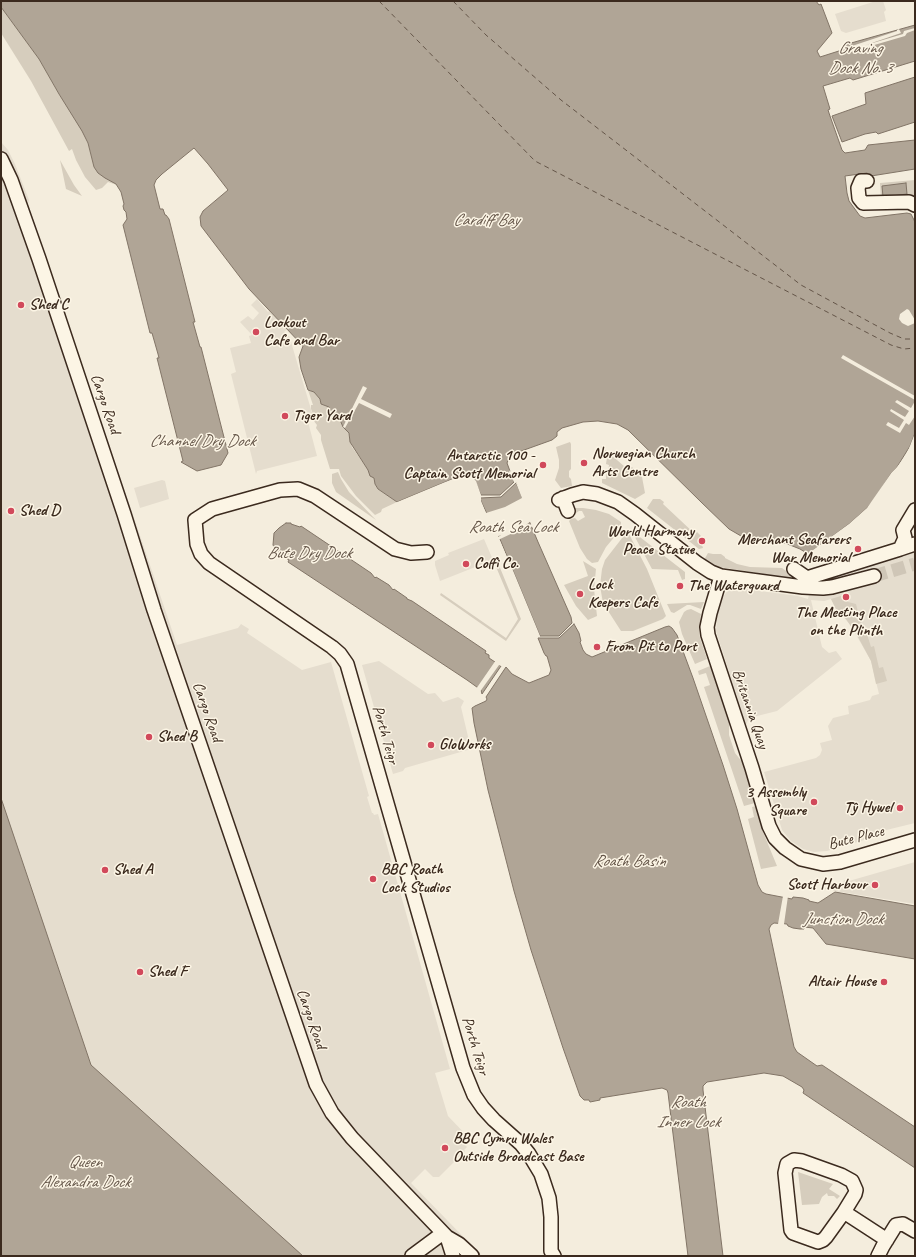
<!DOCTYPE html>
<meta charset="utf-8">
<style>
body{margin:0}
#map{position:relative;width:916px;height:1257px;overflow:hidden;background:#f4eddd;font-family:Caveat,sans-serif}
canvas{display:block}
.frame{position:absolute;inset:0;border:2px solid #3b2a1e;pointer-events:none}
</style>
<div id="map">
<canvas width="916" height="1257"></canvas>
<div class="frame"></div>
</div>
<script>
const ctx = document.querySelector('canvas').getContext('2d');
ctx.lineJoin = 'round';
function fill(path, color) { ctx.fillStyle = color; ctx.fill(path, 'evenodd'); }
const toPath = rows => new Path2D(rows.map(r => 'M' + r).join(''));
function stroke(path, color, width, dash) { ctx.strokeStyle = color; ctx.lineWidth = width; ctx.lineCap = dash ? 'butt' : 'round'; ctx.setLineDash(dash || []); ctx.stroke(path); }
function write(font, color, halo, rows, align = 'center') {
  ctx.font = font + ' Caveat,sans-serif'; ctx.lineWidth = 3; ctx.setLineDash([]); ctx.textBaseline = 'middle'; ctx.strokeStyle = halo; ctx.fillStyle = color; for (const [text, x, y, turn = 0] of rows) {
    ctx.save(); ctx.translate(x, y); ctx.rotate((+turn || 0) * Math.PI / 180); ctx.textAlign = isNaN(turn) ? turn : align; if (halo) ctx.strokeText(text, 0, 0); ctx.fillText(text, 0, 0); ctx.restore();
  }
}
fill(toPath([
 [876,1,883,1,886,10,884,12,886,21,846,33,841,31,835,14],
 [1,142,8,150,15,164,29,200,28,204,177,645,238,628,241,624,249,629,247,633,302,670,331,662,369,796,367,797,372,813,373,813,374,815,378,814,450,1069,435,1073,448,1116,471,1140,465,1145,467,1147,464,1150,465,1151,439,1177,433,1177,425,1169,411,1183,482,1256,1,1256],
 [257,299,268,312,269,311,287,329,284,332,289,336,291,342,313,416,307,418,317,456,257,471,256,474,231,374,236,372,230,348,251,343,249,336,252,335,240,322,248,316,253,320,259,313,251,305],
 [162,480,165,481,169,499,140,508,134,488],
 [484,539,493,560,440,581,435,565,435,561,449,555,448,553],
 [915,549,915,823,866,835,864,840,827,851,814,852,803,849,791,841,782,830,764,772,816,758,820,755,822,750,820,743,832,740,828,726,833,718,849,714,848,706,870,700,872,696,879,694,871,661,850,624,836,609,831,599,824,601,811,600,822,647,829,653,836,651,842,659,777,711,749,718,746,725,716,631,717,618,721,600,730,587,798,596,808,599,812,581],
 [379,661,428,694,435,693,443,702,458,697,464,701,461,707,471,749,405,768,403,771,393,774,362,665],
 [915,862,915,904,823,889,843,883,844,880,849,881]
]), '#e5ddce');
fill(toPath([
 [1,7,39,59,59,94,83,131,88,143,94,167,117,185,108,182,102,188,96,190,85,177,76,160,72,149,69,151,31,81,1,33],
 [60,160,74,185,82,196,66,189],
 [915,180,915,203,881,199,880,183],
 [308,390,314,392,320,399,321,404,329,407,335,413,338,415,343,426,349,433,349,438,352,447,374,478,375,484,378,489,397,502,382,509,381,512,375,515,356,496,341,476,339,469,330,469,321,440,321,435,316,428,317,425,313,420,315,419,311,409,311,405,313,405],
 [570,442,571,444,571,469,569,471,569,477,571,479,572,486,561,488,555,480,559,468,559,460,556,447],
 [601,446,625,467,629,466,632,467,642,477,645,493,635,499,602,483,602,479,606,479,606,472,608,472,609,465,606,464,607,457,600,457],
 [338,472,341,479,349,492,376,520,336,492,332,483,332,474],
 [653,499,660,499,664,502,663,504,695,534,697,532,701,536,700,539,703,548,699,549,647,508],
 [573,508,583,508,596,510,609,514,621,522,621,529,606,547,598,562,592,563,587,559,580,548,569,521,571,519,575,518,578,521,585,517,582,511,579,511,576,513,573,511],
 [626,533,629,534,647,569,666,616,663,619,633,631,621,631,603,603,600,586,602,569,605,560],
 [636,534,685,572,685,579,682,580,678,570,652,569,636,539,635,537],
 [708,553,713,554,721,554,725,557,725,558,737,564,750,567,782,568,797,579,719,567,704,560],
 [496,558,521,619,506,641,440,595,441,593,506,638,518,619,494,562],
 [583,561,596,569,594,589,597,616,588,620,576,606,564,585,588,576],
 [844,595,845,598,848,602,856,604,863,632,866,631,871,647,874,646,879,668,883,667,887,681,876,684,871,661,857,635,843,615,836,609,831,599],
 [704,602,701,609,690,605,687,605,674,613,671,612,667,604],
 [691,609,701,614,699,631,700,638,707,659,695,664,682,634,679,622,684,612,687,610],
 [710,666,714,673,729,723,729,735,735,753,743,763,755,803,744,806,704,687,710,685,706,673,699,675,698,671],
 [756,806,763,832,777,866,761,869,748,819,754,817,752,807],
 [798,1172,833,1184,829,1189,840,1196,837,1199,834,1196,828,1196,827,1193,822,1197,819,1204,802,1205]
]), '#d6cdbd');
const water = toPath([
 [1,1,816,1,819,5,821,4,832,33,817,51,820,57,842,50,844,45,915,25,915,61,853,80,850,78,823,86,830,109,828,110,830,116,842,150,845,153,865,150,868,145,915,140,915,169,871,176,867,173,845,176,847,193,849,201,860,216,865,218,907,213,911,214,915,222,915,433,910,446,897,467,892,472,874,500,867,508,849,524,808,554,800,549,785,543,749,539,741,536,729,529,701,502,628,430,617,424,598,421,583,422,562,428,557,432,557,436,552,440,513,454,509,458,507,463,514,482,500,495,481,495,473,477,462,475,397,502,378,489,375,484,374,478,370,476,368,470,350,442,349,433,343,427,338,415,331,412,329,407,321,404,320,399,314,392,308,390,301,369,299,357,303,346,249,289,201,226,200,217,203,211,228,190,208,164,194,148,162,174,156,180,154,185,160,209,163,209,165,215,166,215,169,219,195,322,193,322,200,347,201,347,228,453,221,465,197,471,181,462,183,461,157,358,159,358,158,354,152,333,150,333,123,225,127,219,126,212,124,210,123,206,124,204,121,192,116,184,105,178,98,173,94,167,88,143,82,131,59,94,39,59,1,7,1,1],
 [915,77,915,122,878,134,876,132,865,134,842,142,832,116,866,104,865,93,915,77],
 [906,183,907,194,883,197,882,186,906,183],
 [516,483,521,494,523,499,522,504,538,542,571,617,572,623,559,636,540,636,490,515,487,514,481,501,480,498,501,497,516,483],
 [286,523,291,523,291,524,300,527,301,526,371,573,375,578,376,577,389,585,393,590,394,589,407,598,407,599,412,601,486,651,485,653,489,655,489,658,501,666,482,694,481,690,467,680,288,562,289,560,280,554,276,549,275,549,273,545,274,533,279,528,286,523],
 [574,624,579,633,581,641,580,642,583,650,586,654,592,657,665,627,669,626,672,628,677,635,693,678,723,765,737,809,758,885,762,892,766,894,792,899,793,897,803,898,809,900,809,901,818,903,835,892,915,906,915,959,826,944,813,928,804,927,804,929,800,929,793,928,788,926,787,924,774,923,771,925,769,929,794,1047,797,1052,817,1066,822,1065,915,1127,915,1168,803,1093,804,1090,802,1087,783,1076,764,1073,707,1082,703,1086,703,1090,723,1256,688,1256,668,1093,667,1090,662,1088,600,1098,600,1100,590,1102,589,1100,584,1100,580,1096,563,1048,531,950,514,891,488,790,474,723,472,708,475,706,486,701,487,699,486,697,506,667,512,674,529,683,549,675,551,670,547,656,546,656,544,653,538,638,559,638,574,624],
 [1,798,91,1065,303,1256,1,1256,1,798]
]);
fill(water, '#b0a596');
stroke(water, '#817466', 1);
fill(toPath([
 [915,28,915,30,907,33,905,36,847,53,846,48,897,31,897,30,899,29,901,33,866,45,903,34,904,31],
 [907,309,909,310,915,320,915,323,908,326,902,323,899,319,900,314],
 [843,355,915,396,915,400,841,358],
 [363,386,367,388,361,399,392,414,390,418,359,403,345,428,343,427],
 [897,400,911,408,915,401,915,416,909,425,906,423,900,433,886,425,888,422,899,428,904,420,890,411,891,409,905,417,909,411,895,402],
 [915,433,915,439,913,439,913,444,912,444,911,446,912,447,907,456,899,468,893,473,876,501,869,509,851,525,809,555,806,555,849,524,867,508,892,472,897,467,906,455,910,446],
 [510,470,524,497,524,503,532,520,526,525,534,524,534,526,515,532,498,540,497,538,501,535,496,537,488,517,485,515,481,506,478,498,479,496,474,483,471,479,468,477,463,477,442,485,398,504,395,503,443,483,466,474,471,476,476,481,481,495,481,501,486,513,505,507,522,498,516,483,514,482,509,472],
 [500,541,514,573,540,636,537,636,535,630,499,542],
 [496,660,502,664,501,666,499,665,479,693,479,691,476,689],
 [780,894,790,896,788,896,784,924,785,926,777,925,778,924,783,896]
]), '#f4eddd');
stroke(toPath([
 [379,1,535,161,891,345,904,349,915,348],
 [453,1,486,35,561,100,801,285,890,333,904,339,915,339]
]), '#645548', 1, [5, 4]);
stroke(toPath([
 [874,576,915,564]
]), '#cfc6b7', 13, [13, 6]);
const minor = toPath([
 [1,159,11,180,39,259,124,514,154,610,316,1084,332,1113,352,1138,447,1237,459,1244,472,1256],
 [867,181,861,181,858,188,859,198,863,203,909,202,915,205],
 [563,498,568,511],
 [559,500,572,495,583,492,597,494,618,502,635,514,697,563,711,572,721,576,803,587,823,588,832,587,874,576],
 [900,549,915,544],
 [427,552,411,553,395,549,315,496,298,489,280,490,219,507,212,509,195,520,197,544,201,554,209,563,332,647,340,654,347,664,463,1068,474,1095,483,1108,494,1120,521,1144,529,1154,541,1174,549,1198,551,1217,551,1251,554,1256],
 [794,569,807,578,900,549,905,538,903,530,915,510],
 [721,576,710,613,707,627,708,635,752,768,769,826,775,838,785,848,801,859,823,864,840,862,915,840],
 [844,1212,855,1194,856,1190,852,1181,841,1175,802,1161,794,1160,787,1164,785,1173,791,1230,793,1233,818,1242,823,1240,826,1237,844,1212,887,1240],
 [447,1237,453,1256],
 [412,1256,443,1233],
 [878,1256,883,1246,896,1225,903,1224,915,1231]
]);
stroke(minor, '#3b2a1e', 16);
stroke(minor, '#fcf5e5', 13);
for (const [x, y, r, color] of [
 [21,305,4,"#d1495b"],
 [256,332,4,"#d1495b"],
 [285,416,4,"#d1495b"],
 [584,463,4,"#d1495b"],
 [543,465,4,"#d1495b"],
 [11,511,4,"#d1495b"],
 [702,541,4,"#d1495b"],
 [858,549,4,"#d1495b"],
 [466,564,4,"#d1495b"],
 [680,586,4,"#d1495b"],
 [580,594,4,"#d1495b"],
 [846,597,4,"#d1495b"],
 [597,647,4,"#d1495b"],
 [149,737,4,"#d1495b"],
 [431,745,4,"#d1495b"],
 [814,802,4,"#d1495b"],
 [900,808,4,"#d1495b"],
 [105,870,4,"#d1495b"],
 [373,879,4,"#d1495b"],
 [875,885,4,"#d1495b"],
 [140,972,4,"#d1495b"],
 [884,982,4,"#d1495b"],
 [445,1148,4,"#d1495b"]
]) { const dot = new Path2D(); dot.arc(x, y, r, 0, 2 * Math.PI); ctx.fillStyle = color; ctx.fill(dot); stroke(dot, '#fcf5e5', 1.5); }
write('bold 16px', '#3b2a1e', '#fcf5e5', [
 ["Shed C",29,305],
 ["Lookout",264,323],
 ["Cafe and Bar",264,341],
 ["Tiger Yard",293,416],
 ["Norwegian Church",592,454],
 ["Arts Centre",592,472],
 ["Antarctic 100 -",535,456,"right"],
 ["Captain Scott Memorial",535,474,"right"],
 ["Shed D",19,511],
 ["World Harmony",694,532,"right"],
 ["Peace Statue",694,550,"right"],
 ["Merchant Seafarers",850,540,"right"],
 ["War Memorial",850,558,"right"],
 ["Coffi Co.",474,564],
 ["Lock",588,585],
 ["Keepers Cafe",588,603],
 ["The Waterguard",688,586],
 ["The Meeting Place",846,613,"center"],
 ["on the Plinth",846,631,"center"],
 ["From Pit to Port",605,647],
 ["Shed B",157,737],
 ["GloWorks",439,745],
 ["3 Assembly",806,793,"right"],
 ["Square",806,811,"right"],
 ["Tŷ Hywel",892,808,"right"],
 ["Shed A",113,870],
 ["BBC Roath",381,870],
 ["Lock Studios",381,888],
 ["Scott Harbour",867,885,"right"],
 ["Shed F",148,972],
 ["Altair House",876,982,"right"],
 ["BBC Cymru Wales",453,1139],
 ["Outside Broadcast Base",453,1157]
], 'left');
write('16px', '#3b2a1e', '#fcf5e5', [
 ["Cargo Road",105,404,71],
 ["Britannia Quay",750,709,71],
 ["Cargo Road",207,712,71],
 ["Porth Teigr",385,735,74],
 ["Bute Place",856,838,-14],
 ["Cargo Road",311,1019,71],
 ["Porth Teigr",475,1046,73]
]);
write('italic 17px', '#645548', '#fcf5e5', [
 ["Graving",860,49],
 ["Dock No. 3",860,69],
 ["Cardiff Bay",486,221],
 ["Channel Dry Dock",202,442],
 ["Roath Sea Lock",513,528],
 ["Bute Dry Dock",309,554],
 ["Roath Basin",629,862],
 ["Junction Dock",843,920],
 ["Roath",688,1103],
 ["Inner Lock",688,1123],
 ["Queen",85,1163],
 ["Alexandra Dock",85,1183]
]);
</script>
